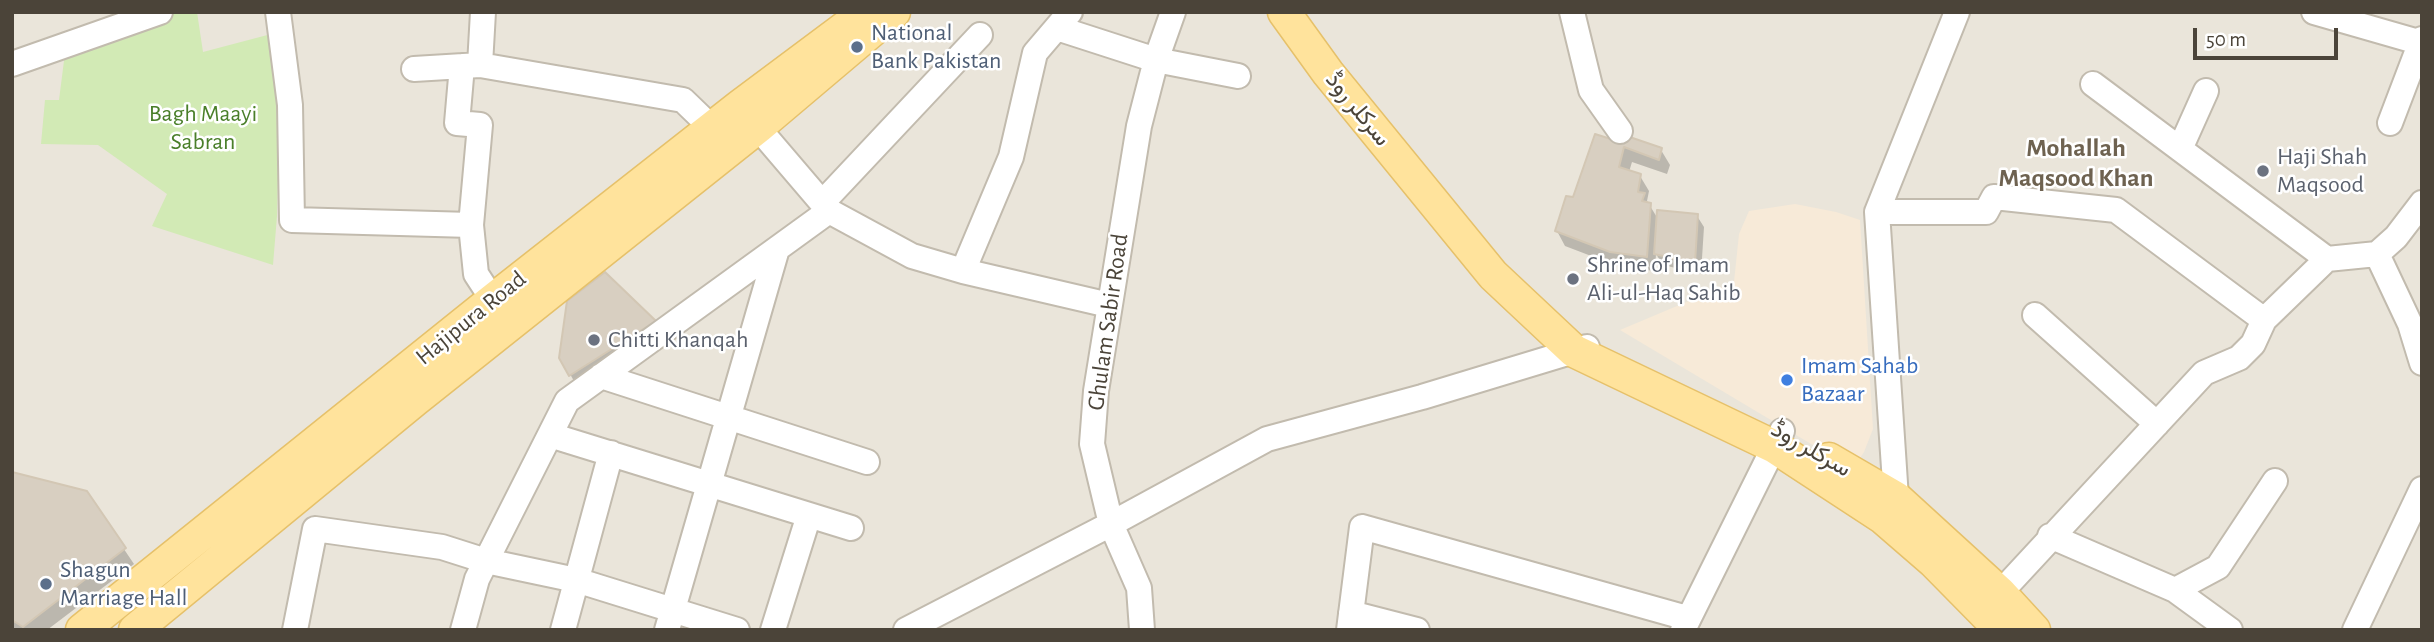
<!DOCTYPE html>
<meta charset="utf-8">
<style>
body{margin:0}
#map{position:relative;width:2434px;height:642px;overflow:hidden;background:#f6f3ec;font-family:"Alegreya Sans",sans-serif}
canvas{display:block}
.frame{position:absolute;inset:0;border:14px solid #4b4439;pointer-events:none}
.scale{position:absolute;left:2193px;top:28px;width:145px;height:32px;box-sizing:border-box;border:4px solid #4b4439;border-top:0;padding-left:9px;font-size:21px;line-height:24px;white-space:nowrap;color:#4b4439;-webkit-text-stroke:5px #fff;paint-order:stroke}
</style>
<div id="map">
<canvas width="2434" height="642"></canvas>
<div class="frame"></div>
<div class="scale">50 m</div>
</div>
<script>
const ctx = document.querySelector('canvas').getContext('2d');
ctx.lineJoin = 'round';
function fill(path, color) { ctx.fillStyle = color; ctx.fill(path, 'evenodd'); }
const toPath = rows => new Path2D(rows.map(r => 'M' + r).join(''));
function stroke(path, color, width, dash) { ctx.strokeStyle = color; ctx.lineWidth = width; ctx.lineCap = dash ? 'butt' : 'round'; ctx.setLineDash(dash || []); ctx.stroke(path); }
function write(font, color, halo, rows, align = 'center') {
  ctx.font = font + ' "Alegreya Sans",Vazirmatn,sans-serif'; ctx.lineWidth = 5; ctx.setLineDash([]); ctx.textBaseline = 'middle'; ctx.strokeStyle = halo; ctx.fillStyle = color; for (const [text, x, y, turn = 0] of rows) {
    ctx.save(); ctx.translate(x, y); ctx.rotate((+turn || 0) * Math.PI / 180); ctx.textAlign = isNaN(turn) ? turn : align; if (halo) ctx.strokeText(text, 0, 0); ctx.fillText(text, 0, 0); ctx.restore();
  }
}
fill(toPath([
 [12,12,2422,12,2422,630,12,630]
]), '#eae5da');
fill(toPath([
 [1795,204,1836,212,1860,220,1873,429,1864,452,1853,469,1620,330,1734,282,1739,234,1749,211]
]), '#f7ead8');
fill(toPath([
 [160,12,197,12,203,52,275,33,280,100,277,216,273,265,152,226,167,194,98,145,41,144,45,100,59,100,66,45]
]), '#d2eab5');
fill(toPath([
 [1596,137,1661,150,1670,165,1667,174,1632,162,1629,172,1640,176,1649,191,1647,201,1658,219,1697,216,1704,227,1701,274,1663,265,1656,254,1655,271,1620,267,1565,246,1557,231,1574,200],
 [605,274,654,323,663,337,579,390,561,358],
 [12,474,86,493,134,564,47,630,12,628]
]), '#0003');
const building = toPath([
 [1615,132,1662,148,1659,160,1624,147,1619,167,1641,174,1638,192,1645,193,1642,201,1651,203,1647,257,1610,252,1555,231,1566,196,1573,197,1595,134,1614,140,1615,132],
 [1657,210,1698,214,1695,263,1654,254,1657,210],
 [605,272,656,321,569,376,559,358,567,301,605,272],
 [12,472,87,491,126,548,23,627,12,620,12,472]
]);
fill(building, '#d8cfc1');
stroke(building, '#d3c7b4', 2);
const minor = toPath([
 [278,12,290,105,292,220,471,225],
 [1572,12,1591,90,1620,131],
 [2314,12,2422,43],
 [1057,28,1156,60,1238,76],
 [12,64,160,12],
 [480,65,483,12],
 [462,66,457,123,480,125,471,225,476,274,493,300],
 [414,69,480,65,683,100,712,128],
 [2093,84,2327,259],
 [747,115,829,211,912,256,963,271,1109,305],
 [2390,123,2422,39],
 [2180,149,2206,91],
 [822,203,980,35],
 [1877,212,1986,212,1994,197,2116,210,2264,320],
 [2377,254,2410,324,2422,363],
 [963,271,1011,157,1035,53,1070,12],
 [2035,315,2157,424],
 [601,376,867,462],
 [550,435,851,528],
 [1896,498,1877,212,1957,12],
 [2050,536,2175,590,2230,630],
 [2175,590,2218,567,2275,481],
 [2000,593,2204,373,2239,358,2253,344,2264,320,2327,259,2377,254,2396,237,2422,203],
 [1351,613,1417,630],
 [295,630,315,529,442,547,486,561,576,580,737,630],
 [463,630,477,579,567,401,829,211],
 [563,630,611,453],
 [667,630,777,249],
 [773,630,809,515],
 [906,630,1111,524,1267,439,1422,397,1587,347],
 [1142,630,1139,588,1111,524,1092,444,1096,391,1139,126,1156,60,1173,12],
 [1349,630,1362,527,1687,618],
 [1683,630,1782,431],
 [2355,630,2422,489]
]);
const major = toPath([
 [1284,12,1328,73,1493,275,1574,351,1775,447,1882,517,1934,562,2001,630],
 [1829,459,1896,498,2000,593,2034,630],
 [82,630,493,300,740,106,866,12],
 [135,630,415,400,758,127,894,12]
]);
stroke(minor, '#c2bbae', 28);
stroke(major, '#e6c16a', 35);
stroke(minor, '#fff', 24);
stroke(major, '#ffe39c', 32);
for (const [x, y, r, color] of [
 [857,47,7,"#5c6f8a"],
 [2263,171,7,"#6b7280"],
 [1573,279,7,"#6b7280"],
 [594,340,7,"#6b7280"],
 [1787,380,7,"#3f7fe0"],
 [46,584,7,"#5c6f8a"]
]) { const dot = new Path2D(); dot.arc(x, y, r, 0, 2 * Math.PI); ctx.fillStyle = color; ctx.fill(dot); stroke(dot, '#fff', 2.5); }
write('24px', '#4e5e75', '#fff', [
 ["National",871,33],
 ["Bank Pakistan",871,61],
 ["Shagun",60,570],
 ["Marriage Hall",60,598]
], 'left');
write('24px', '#4b4439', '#fff', [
 ["سرکلر روڈ",1358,109,51],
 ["Hajipura Road",471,318,-39],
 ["Ghulam Sabir Road",1108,322,-82],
 ["سرکلر روڈ",1811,449,30]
]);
write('24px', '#4a7f2a', '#fff', [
 ["Bagh Maayi",203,114],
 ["Sabran",203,142]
]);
write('24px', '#5b616d', '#fff', [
 ["Haji Shah",2277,157],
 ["Maqsood",2277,185],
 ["Shrine of Imam",1587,265],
 ["Ali-ul-Haq Sahib",1587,293],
 ["Chitti Khanqah",608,340]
], 'left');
write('24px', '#366cbe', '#fff', [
 ["Imam Sahab",1801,366],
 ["Bazaar",1801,394]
], 'left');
write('bold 26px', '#6e6250', '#fff', [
 ["Mohallah",2076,148],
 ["Maqsood Khan",2076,178]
]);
</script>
